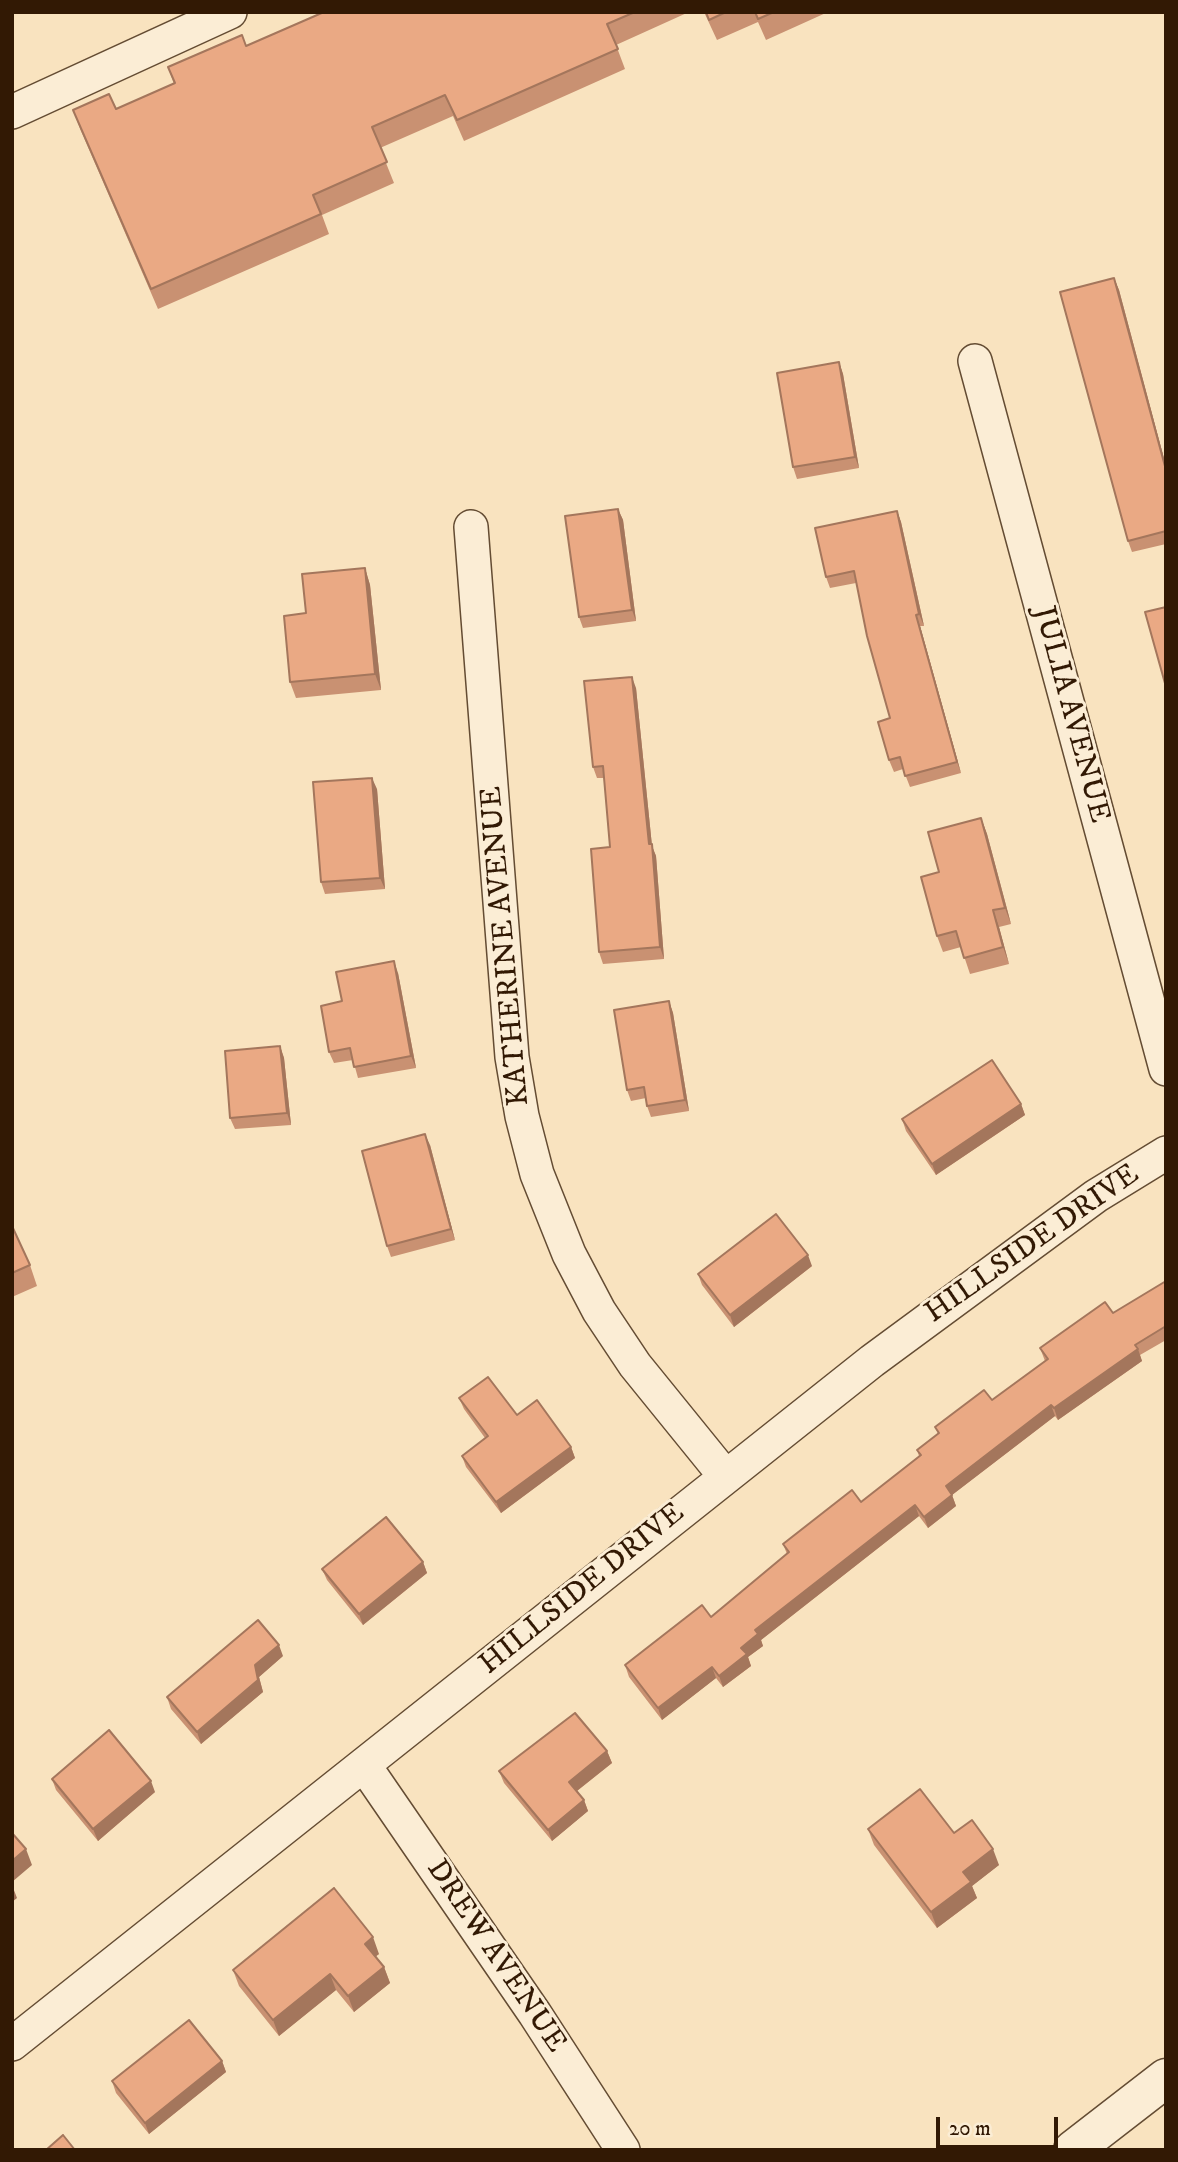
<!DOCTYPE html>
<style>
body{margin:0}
#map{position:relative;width:1178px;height:2162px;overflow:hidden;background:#f9e3bf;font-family:"IM FELL DW Pica",serif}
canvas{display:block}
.frame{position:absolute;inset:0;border:14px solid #321904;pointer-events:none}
.scale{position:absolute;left:936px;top:2117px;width:122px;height:32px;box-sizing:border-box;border:4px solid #321904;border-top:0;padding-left:9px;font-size:21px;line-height:24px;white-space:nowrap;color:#321904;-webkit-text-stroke:5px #fbedd5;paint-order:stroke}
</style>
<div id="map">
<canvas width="1178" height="2162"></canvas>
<div class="frame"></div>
<div class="scale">20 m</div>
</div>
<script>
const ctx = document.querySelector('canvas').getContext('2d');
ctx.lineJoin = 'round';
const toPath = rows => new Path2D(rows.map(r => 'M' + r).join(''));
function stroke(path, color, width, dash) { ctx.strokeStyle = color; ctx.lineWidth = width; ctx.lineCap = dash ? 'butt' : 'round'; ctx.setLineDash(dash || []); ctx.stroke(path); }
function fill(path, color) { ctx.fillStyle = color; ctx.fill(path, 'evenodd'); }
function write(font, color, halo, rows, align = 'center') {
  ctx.font = font + ' "IM FELL DW Pica",serif'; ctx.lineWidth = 6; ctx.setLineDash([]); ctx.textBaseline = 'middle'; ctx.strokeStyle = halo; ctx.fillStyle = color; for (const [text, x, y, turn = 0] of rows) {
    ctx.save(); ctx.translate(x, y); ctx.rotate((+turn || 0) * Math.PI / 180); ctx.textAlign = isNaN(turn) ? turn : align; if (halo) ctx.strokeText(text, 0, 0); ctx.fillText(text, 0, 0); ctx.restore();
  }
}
const minor = toPath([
 [12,112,230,12],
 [975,361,1166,1069],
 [471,527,512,1057,522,1116,537,1174,569,1254,599,1311,635,1365,725,1476],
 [364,1765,535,2014,623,2150],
 [12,2044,872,1361,1096,1196,1166,1153]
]);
const tertiary = toPath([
 [1073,2150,1166,2078]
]);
stroke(minor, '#644c33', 36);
stroke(tertiary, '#644c33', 41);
stroke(minor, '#fbedd5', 33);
stroke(tertiary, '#fbedd5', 38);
fill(toPath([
 [324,12,689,12,616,45,625,69,464,141,453,116,380,148,394,183,322,215,329,234,158,309,81,131,73,110,116,109,174,84,168,67,246,46],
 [704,12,828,12,766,40,758,22,717,40],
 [1114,278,1119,290,1166,466,1166,544,1132,552,1128,541],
 [839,362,843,374,859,468,797,479,793,467],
 [618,509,623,520,636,621,583,628,579,617],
 [897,511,901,522,924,626,920,626,961,773,910,787,903,769,894,772,889,760,890,718,856,583,830,588,826,577],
 [365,568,370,585,381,690,296,698,290,682,306,613],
 [636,688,652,846,656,856,664,959,603,964,599,952,610,847,604,778,597,778,593,767],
 [377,789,385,889,325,894,321,882],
 [981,818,987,834,1011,924,999,927,1009,964,970,974,961,947,943,952,937,936,939,872],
 [398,973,416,1068,358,1078,353,1060,334,1063,329,1052,342,1001],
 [669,1001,673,1013,689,1111,651,1117,647,1106,646,1098,631,1101,627,1090],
 [280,1046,284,1058,291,1125,235,1129,230,1118],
 [1021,1104,1025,1115,936,1175,906,1131,902,1119],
 [430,1145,455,1240,391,1257,387,1246],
 [12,1226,30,1265,37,1286,12,1297],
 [812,1266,734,1327,702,1285,698,1274],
 [1166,1281,1166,1340,1140,1355,1142,1361,1058,1420,1055,1416,952,1495,956,1506,928,1528,919,1516,761,1640,763,1646,748,1657,751,1666,723,1687,716,1678,662,1720,629,1677,625,1665,711,1617,787,1554,783,1544,861,1502,919,1456,917,1450,938,1434,935,1427,992,1400,1045,1361,1040,1348,1113,1313],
 [459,1398,517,1415,571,1447,575,1458,501,1513,466,1467,462,1456,485,1438,464,1409],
 [423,1562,427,1573,363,1625,327,1580,322,1569],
 [283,1656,259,1677,263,1692,201,1744,171,1709,167,1697],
 [607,1751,612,1763,577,1791,584,1800,588,1811,552,1841,504,1783,499,1771],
 [52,1779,155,1792,98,1841,56,1790],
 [868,1829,954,1833,999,1865,972,1886,977,1898,937,1928,874,1845],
 [379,1954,376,1956,384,1967,390,1983,354,2012,336,1990,279,2036,239,1986,233,1970],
 [222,2061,226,2072,149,2134,116,2093,112,2081]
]), '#c99172');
fill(toPath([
 [1114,278,1119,290,1166,466,1166,470],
 [839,362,843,374,859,468,855,457],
 [618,509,623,520,636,621,632,610],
 [897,511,901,522,924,626,919,614],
 [365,568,370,585,381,690,375,674],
 [916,615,920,626,961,773,957,762],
 [632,677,636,688,652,846,656,856,664,959,660,947],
 [372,778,377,789,385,889,380,878],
 [981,818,987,834,1011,924,1005,908],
 [993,910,999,927,1009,964,1003,947],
 [394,961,398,973,416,1068,411,1056],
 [669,1001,673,1013,689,1111,685,1100],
 [280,1046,284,1058,291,1125,287,1113],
 [1021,1104,1025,1115,936,1175,932,1164],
 [425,1134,430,1145,455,1240,451,1229],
 [808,1255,812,1266,734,1327,730,1315],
 [1138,1349,1142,1361,1058,1420,1054,1408],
 [1051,1405,1055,1416,952,1495,956,1506,928,1528,924,1517,946,1486],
 [571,1447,575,1458,501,1513,496,1502],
 [915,1505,919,1516,761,1640,763,1646,748,1657,751,1666,723,1687,719,1676,755,1630],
 [423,1562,427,1573,363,1625,359,1614],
 [279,1645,283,1656,259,1677,263,1692,201,1744,197,1732,255,1665],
 [712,1667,716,1678,662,1720,658,1708],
 [607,1751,612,1763,573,1794,569,1782],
 [151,1781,155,1792,98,1841,93,1829],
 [584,1800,588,1811,552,1841,548,1830],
 [26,1849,32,1865,12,1882,12,1861],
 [993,1849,999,1865,972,1886,977,1898,937,1928,931,1912,963,1872],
 [12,1885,17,1898,12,1902],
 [373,1937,379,1954,371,1960,365,1944],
 [384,1967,390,1983,354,2012,348,1996],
 [330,1974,336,1990,279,2036,273,2020],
 [222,2061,226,2072,149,2134,145,2123]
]), '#a4765c');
const building = toPath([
 [324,12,635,12,607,24,618,49,457,120,445,95,372,127,387,162,313,195,321,214,151,289,73,110,109,94,116,109,175,83,168,67,242,35,246,46,324,12],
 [706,12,726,12,709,20,706,12],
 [755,12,774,12,758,19,755,12],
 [1114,278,1166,470,1166,531,1128,541,1060,292,1114,278],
 [839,362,855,457,793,467,777,373,839,362],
 [618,509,632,610,579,617,565,516,618,509],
 [897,511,919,614,916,615,957,762,905,776,900,757,889,760,878,722,890,718,867,636,854,571,826,577,815,528,897,511],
 [365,568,375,674,290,682,284,616,306,613,302,574,365,568],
 [1166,607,1166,687,1145,612,1166,607],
 [632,677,649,844,652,844,660,947,599,952,591,849,610,847,603,766,593,767,584,681,632,677],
 [372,778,380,878,321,882,313,782,372,778],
 [981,818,1005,908,993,910,1003,947,964,958,956,931,937,936,921,877,939,872,928,832,981,818],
 [394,961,411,1056,354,1067,350,1048,329,1052,321,1006,342,1001,336,972,394,961],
 [669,1001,685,1100,647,1106,644,1087,627,1090,614,1010,669,1001],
 [280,1046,287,1113,230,1118,225,1051,280,1046],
 [992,1060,1021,1104,932,1164,902,1119,992,1060],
 [425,1134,451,1229,387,1246,362,1151,425,1134],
 [776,1214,808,1255,730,1315,698,1274,776,1214],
 [12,1226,30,1265,12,1273,12,1226],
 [1166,1281,1166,1326,1135,1345,1138,1349,1054,1408,1051,1405,946,1486,952,1495,924,1517,915,1505,755,1630,758,1634,741,1648,747,1654,719,1676,712,1667,658,1708,625,1665,702,1605,711,1617,789,1552,783,1544,852,1490,861,1502,921,1455,917,1450,939,1433,935,1427,984,1390,992,1400,1048,1359,1040,1348,1105,1302,1113,1313,1166,1281],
 [488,1377,517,1415,537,1400,571,1447,496,1502,462,1456,488,1436,459,1398,488,1377],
 [386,1517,423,1562,359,1614,322,1569,386,1517],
 [258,1620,279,1645,255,1665,258,1680,197,1732,167,1697,258,1620],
 [575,1713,607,1751,569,1782,584,1800,548,1830,499,1771,575,1713],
 [109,1730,151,1781,93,1829,52,1779,109,1730],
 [920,1789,954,1833,972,1820,993,1849,963,1872,971,1882,931,1912,868,1829,920,1789],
 [12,1833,26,1849,12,1861,12,1833],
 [334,1888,373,1937,365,1944,384,1967,348,1996,330,1974,273,2020,233,1970,334,1888],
 [189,2020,222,2061,145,2123,112,2081,189,2020],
 [63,2135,75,2150,46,2150,63,2135]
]);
fill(building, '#eaa984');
stroke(building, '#a4765c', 2);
write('30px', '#321904', '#fbedd5', [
 ["JULIA AVENUE",1070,715,75],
 ["KATHERINE AVENUE",507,946,-95],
 ["HILLSIDE DRIVE",1033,1245,-35],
 ["HILLSIDE DRIVE",583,1590,-39],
 ["DREW AVENUE",495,1957,56]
]);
</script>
